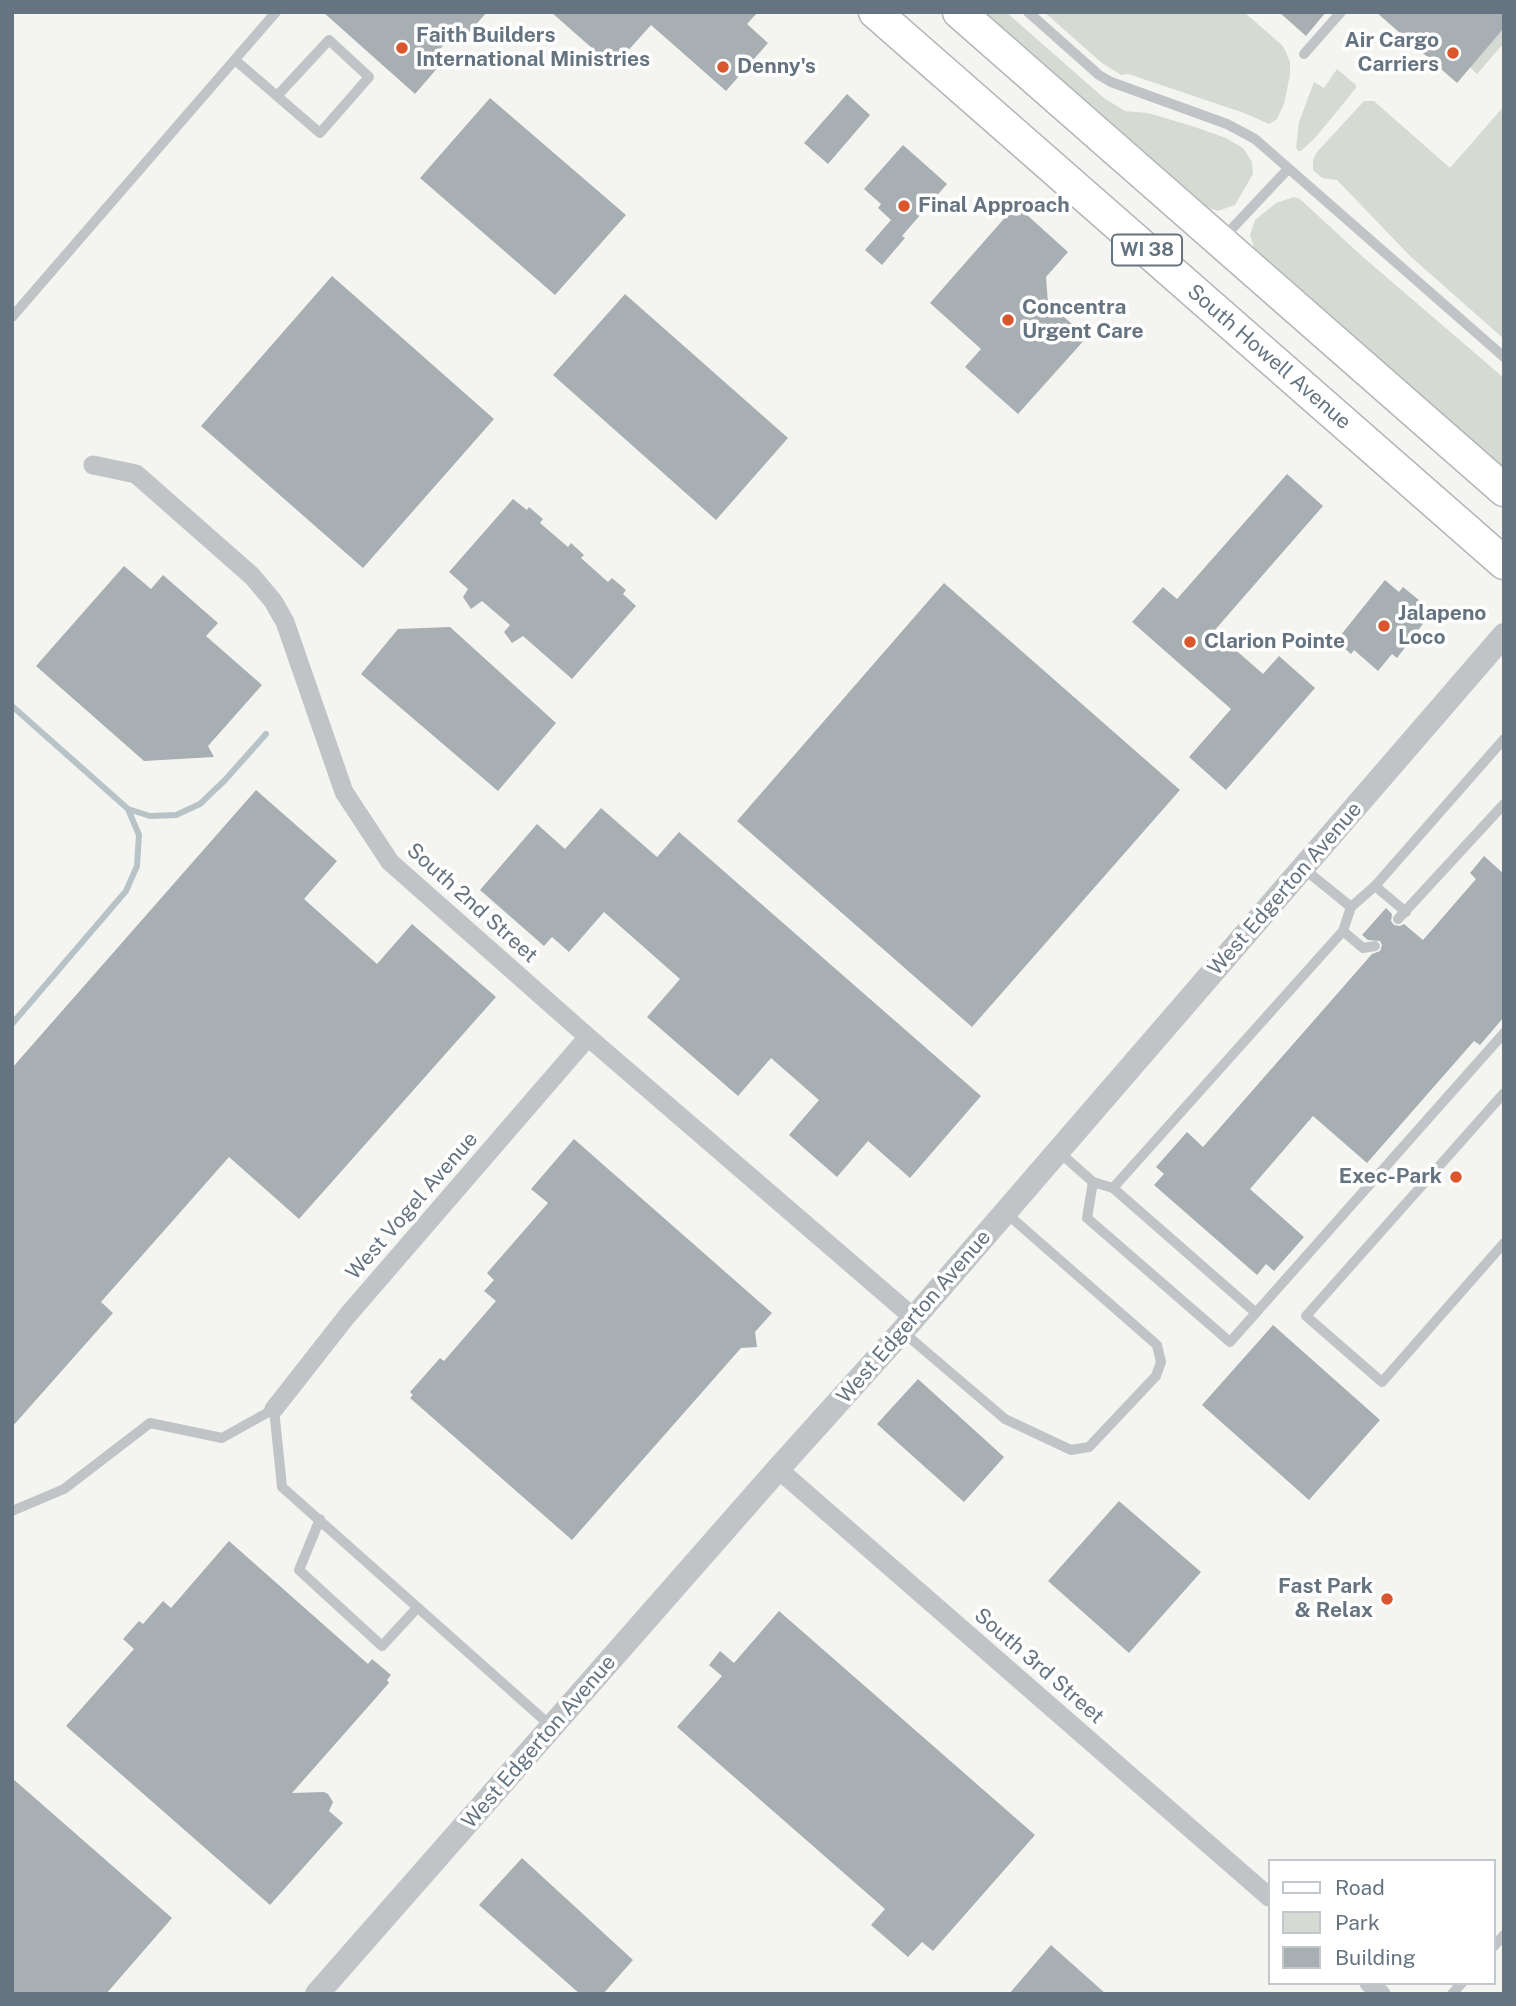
<!DOCTYPE html>
<style>
body{margin:0}
#map{position:relative;width:1516px;height:2006px;overflow:hidden;background:#f4f5f1;font-family:"Public Sans",sans-serif}
canvas{display:block}
.frame{position:absolute;inset:0;border:14px solid #657480;pointer-events:none}
.legend{position:absolute;left:1268px;top:1859px;width:228px;height:126px;box-sizing:border-box;background:#fff;border:2px solid #c1c7cc;margin:0;padding:9px 12px;list-style:none;font-size:21px;color:#657480}
.legend li{display:flex;align-items:center;gap:14px;height:35px}
.legend b{width:35px;border:2px solid #c1c7cc}
</style>
<div id="map">
<canvas width="1516" height="2006"></canvas>
<div class="frame"></div>
<ul class="legend">
<li><b style="height:9px;background:#fff"></b>Road</li>
<li><b style="height:19px;background:#d5dbd2"></b>Park</li>
<li><b style="height:19px;background:#a7afb3"></b>Building</li>
</ul>
</div>
<script>
const ctx = document.querySelector('canvas').getContext('2d');
ctx.lineJoin = 'round';
function fill(path, color) { ctx.fillStyle = color; ctx.fill(path, 'evenodd'); }
const toPath = rows => new Path2D(rows.map(r => 'M' + r).join(''));
function stroke(path, color, width, dash) { ctx.strokeStyle = color; ctx.lineWidth = width; ctx.lineCap = dash ? 'butt' : 'round'; ctx.setLineDash(dash || []); ctx.stroke(path); }
function write(font, color, halo, rows, align = 'center') {
  ctx.font = font + ' "Public Sans",sans-serif'; ctx.lineWidth = 7; ctx.setLineDash([]); ctx.textBaseline = 'middle'; ctx.strokeStyle = halo; ctx.fillStyle = color; for (const [text, x, y, turn = 0] of rows) {
    ctx.save(); ctx.translate(x, y); ctx.rotate((+turn || 0) * Math.PI / 180); ctx.textAlign = isNaN(turn) ? turn : align; if (halo) ctx.strokeText(text, 0, 0); ctx.fillText(text, 0, 0); ctx.restore();
  }
}
fill(toPath([
 [985,12,1006,12,1104,98,1125,111,1148,113,1192,126,1226,138,1243,148,1252,162,1253,174,1235,205,1218,211,1203,206],
 [1044,12,1244,12,1282,45,1286,52,1290,62,1290,75,1284,104,1277,119,1269,124,1244,113,1143,79,1129,74,1121,75,1102,63],
 [1504,28,1504,43,1477,74,1470,67],
 [1337,69,1356,85,1356,88,1316,137,1301,151,1298,151,1296,147,1299,122,1314,82,1324,88],
 [1364,101,1374,101,1450,168,1504,106,1504,339,1410,256,1337,180,1322,178,1313,170,1313,160,1317,152],
 [1294,197,1300,199,1363,257,1504,378,1504,467,1255,251,1250,235,1255,220,1276,203]
]), '#d5dbd2');
stroke(toPath([
 [12,706,128,809,139,835,137,866,126,891,12,1024],
 [128,809,150,816,176,815,200,804,225,780,266,734]
]), '#b7c3c7', 6);
fill(toPath([
 [323,12,487,12,464,38,456,31,432,58,440,65,415,94],
 [551,12,758,12,747,24,768,43,726,91,651,25,617,63,610,64],
 [1279,12,1326,12,1306,36],
 [1376,12,1504,12,1504,28,1457,83],
 [847,94,870,115,828,164,804,143],
 [490,98,626,215,555,295,420,178],
 [903,145,947,184,902,236,905,238,882,265,865,250,891,220,878,208,881,204,864,189],
 [1016,205,1068,252,1046,277,1048,303,1087,337,1018,414,965,367,981,349,930,303],
 [332,276,494,419,363,568,201,426],
 [625,294,788,438,716,520,553,375],
 [1287,474,1323,506,1214,631,1263,674,1279,656,1315,688,1226,790,1189,757,1231,709,1132,622,1163,587,1177,599],
 [513,499,527,510,529,507,543,519,540,523,568,547,571,543,584,555,581,558,608,582,612,578,626,590,623,594,636,606,572,679,523,636,512,643,504,632,510,625,482,601,471,609,463,597,468,589,449,572],
 [124,566,151,589,163,575,218,623,206,636,262,685,208,746,214,757,144,761,36,666],
 [1385,580,1399,592,1403,587,1420,601,1416,605,1429,616,1397,658,1392,654,1378,671,1354,650,1351,654,1336,641],
 [944,583,1180,790,972,1027,737,821],
 [450,627,556,723,498,791,361,674,398,629],
 [256,790,337,861,304,899,377,964,412,924,496,997,299,1219,229,1157,101,1302,113,1313,12,1427,12,1068],
 [601,808,657,857,679,832,981,1096,910,1178,868,1141,837,1177,789,1135,819,1100,771,1058,738,1096,647,1017,680,979,604,912,569,952,552,937,544,946,480,890,537,824,565,849],
 [1484,856,1504,874,1504,1017,1480,1045,1474,1041,1367,1163,1313,1116,1250,1189,1304,1237,1274,1271,1266,1264,1257,1275,1154,1185,1164,1174,1156,1167,1187,1132,1203,1147,1372,954,1380,951,1382,945,1380,941,1368,940,1362,935,1386,908,1392,914,1391,921,1394,925,1400,926,1404,924,1423,940,1476,879,1470,873],
 [574,1139,772,1313,755,1332,757,1347,741,1348,572,1540,410,1398,413,1395,410,1392,440,1358,444,1361,496,1301,484,1291,494,1280,487,1273,548,1203,531,1189],
 [1273,1325,1380,1420,1309,1500,1202,1405],
 [918,1379,1004,1457,964,1502,877,1424],
 [1119,1501,1201,1572,1129,1653,1048,1581],
 [229,1541,368,1664,372,1659,391,1675,387,1680,389,1683,292,1793,324,1792,328,1794,333,1802,329,1811,343,1823,270,1905,66,1726,134,1649,123,1639,139,1621,143,1624,163,1601,171,1608],
 [779,1611,1035,1835,933,1951,922,1942,908,1957,871,1925,885,1909,677,1727,722,1676,709,1665,720,1651,734,1663],
 [12,1778,172,1918,106,1994,12,1994],
 [522,1858,633,1960,603,1994,580,1994,479,1905],
 [1051,1945,1106,1994,1009,1994]
]), '#a7afb3');
const primary = toPath([
 [875,12,1504,563],
 [959,12,1504,490]
]);
stroke(primary, '#b3b7ba', 35);
stroke(toPath([
 [1028,12,1099,75,1111,82,1227,124,1255,139,1504,357],
 [1304,54,1341,12],
 [235,60,277,96,320,133,369,77,329,40,277,96],
 [1224,237,1288,169],
 [12,317,276,12],
 [1303,868,1351,907],
 [1375,886,1406,912],
 [1398,919,1504,804],
 [1375,946,1363,948,1343,931,1351,907,1375,886,1504,739],
 [1504,1093,1306,1316,1382,1382,1504,1243],
 [1059,1152,1093,1182,1113,1188],
 [1093,1182,1087,1218,1230,1342,1504,1033],
 [1256,1313,1113,1188,1343,931],
 [903,1332,1005,1419,1071,1450,1089,1447,1156,1376,1161,1362,1157,1345,1006,1213],
 [12,1511,64,1489,150,1423,222,1438,274,1409,282,1487,552,1727],
 [320,1519,299,1570,382,1646,417,1608],
 [1493,1947,1504,1935],
 [1452,1994,1462,1983]
]), '#c0c4c7', 10);
stroke(toPath([
 [93,465,136,474,252,576,273,601,285,622,344,792,390,862,588,1037,914,1318],
 [274,1409,347,1316,588,1037],
 [778,1469,1269,1897],
 [1369,1983,1381,1994]
]), '#c0c4c7', 19);
stroke(toPath([
 [317,1994,778,1469,914,1318,1504,635]
]), '#c0c4c7', 24);
stroke(primary, '#fff', 32);
for (const [x, y, r, color] of [
 [402,48,7,"#da562c"],
 [1453,53,7,"#da562c"],
 [723,67,7,"#da562c"],
 [904,206,7,"#da562c"],
 [1008,320,7,"#da562c"],
 [1384,626,7,"#da562c"],
 [1190,642,7,"#da562c"],
 [1456,1177,7,"#da562c"],
 [1387,1599,7,"#da562c"]
]) { const dot = new Path2D(); dot.arc(x, y, r, 0, 2 * Math.PI); ctx.fillStyle = color; ctx.fill(dot); stroke(dot, '#fff', 2.5); }
for (const [x, y, w] of [
 [1147,250,70]
]) { const box = new Path2D(); box.roundRect(x - w / 2, y - 15.5, w, 31, 5); ctx.fillStyle = '#fff'; ctx.fill(box); stroke(box, '#657480', 2); }
write('bold 19px', '#657480', null, [
 ["WI 38",1147,250]
]);
write('bold 21px', '#657480', '#fff', [
 ["Faith Builders",416,36],
 ["International Ministries",416,60],
 ["Air Cargo",1439,41,"right"],
 ["Carriers",1439,65,"right"],
 ["Denny's",737,67],
 ["Final Approach",918,206],
 ["Concentra",1022,308],
 ["Urgent Care",1022,332],
 ["Jalapeno",1398,614],
 ["Loco",1398,638],
 ["Clarion Pointe",1204,642],
 ["Exec-Park",1442,1177,"right"],
 ["Fast Park",1373,1587,"right"],
 ["& Relax",1373,1611,"right"]
], 'left');
write('21px', '#657480', '#fff', [
 ["South Howell Avenue",1269,357,41],
 ["West Edgerton Avenue",1285,889,-49],
 ["South 2nd Street",472,903,42],
 ["West Vogel Avenue",412,1206,-49],
 ["West Edgerton Avenue",914,1317,-49],
 ["South 3rd Street",1039,1666,41],
 ["West Edgerton Avenue",539,1742,-49]
]);
</script>
